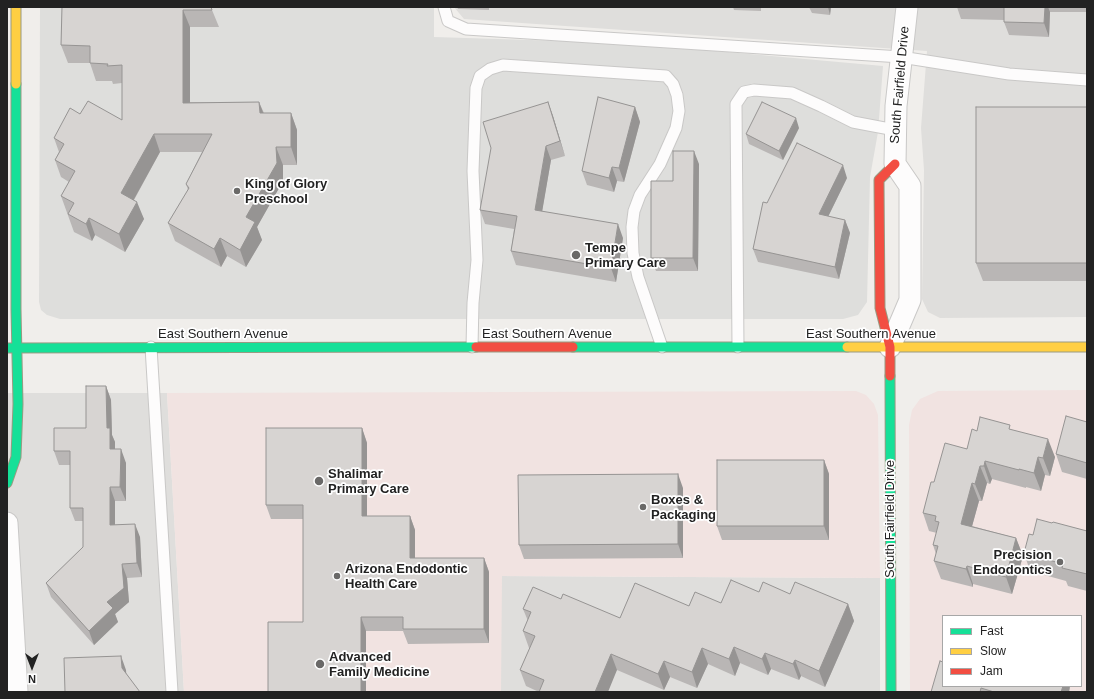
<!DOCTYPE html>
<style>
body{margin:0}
#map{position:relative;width:1094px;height:699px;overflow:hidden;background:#f0eeeb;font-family:Helvetica,sans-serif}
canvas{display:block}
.frame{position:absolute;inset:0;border:8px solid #222;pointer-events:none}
.legend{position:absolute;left:942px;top:615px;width:140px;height:72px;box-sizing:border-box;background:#fff;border:1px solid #a7a7a7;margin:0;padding:5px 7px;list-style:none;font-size:12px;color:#222}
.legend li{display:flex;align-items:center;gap:8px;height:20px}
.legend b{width:20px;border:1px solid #a7a7a7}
.north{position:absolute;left:12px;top:647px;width:40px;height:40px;-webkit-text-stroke:3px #fff;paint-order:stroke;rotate:180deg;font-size:11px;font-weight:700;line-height:16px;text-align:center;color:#222}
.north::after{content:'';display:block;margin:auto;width:14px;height:18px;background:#222;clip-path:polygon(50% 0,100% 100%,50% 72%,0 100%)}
</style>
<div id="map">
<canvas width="1094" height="699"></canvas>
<div class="frame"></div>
<ul class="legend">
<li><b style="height:5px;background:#16e098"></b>Fast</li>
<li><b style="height:5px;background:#ffcf43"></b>Slow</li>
<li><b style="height:5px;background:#f24e42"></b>Jam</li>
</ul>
<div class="north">N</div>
</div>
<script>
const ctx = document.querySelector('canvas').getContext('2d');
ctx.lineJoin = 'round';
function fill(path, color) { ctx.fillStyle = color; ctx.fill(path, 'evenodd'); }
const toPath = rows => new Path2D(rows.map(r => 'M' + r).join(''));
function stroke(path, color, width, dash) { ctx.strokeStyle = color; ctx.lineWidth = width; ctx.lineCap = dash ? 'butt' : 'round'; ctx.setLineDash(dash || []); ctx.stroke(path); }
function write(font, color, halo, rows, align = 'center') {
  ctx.font = font + ' Helvetica,sans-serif'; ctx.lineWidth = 3.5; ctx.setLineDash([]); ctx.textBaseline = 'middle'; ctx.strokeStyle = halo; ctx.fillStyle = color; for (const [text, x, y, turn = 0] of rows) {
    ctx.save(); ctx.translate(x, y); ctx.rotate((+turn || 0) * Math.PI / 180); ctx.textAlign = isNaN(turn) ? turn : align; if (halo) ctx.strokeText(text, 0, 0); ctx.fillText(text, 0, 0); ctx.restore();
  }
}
fill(toPath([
 [454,7,1087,7,1087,317,940,318,928,312,922,299,924,170,921,128,927,51,464,19],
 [7,393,167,393,184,692,7,692],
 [501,576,880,578,880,692,501,692]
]), '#dfdedc');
fill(toPath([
 [1087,390,1087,692,910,692,909,425,912,410,920,399,938,391],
 [943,616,1081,616,1081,686,943,686],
 [856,391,866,395,874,404,878,415,880,578,502,576,501,692,184,692,167,393]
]), '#f1e3e1');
fill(toPath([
 [40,7,434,7,434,37,627,43,883,66,878,132,870,177,867,302,858,315,843,319,60,319,47,315,41,310,39,302]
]), '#dededc');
const lane = toPath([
 [444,7,448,21,466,29,901,57,1009,74,1087,80],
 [151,347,172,692],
 [472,347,473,303,477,260,473,171,476,88,480,76,490,69,503,65,666,76,673,84,677,95,679,111,676,128,660,164,640,195,634,211,632,227,633,253,638,277,662,347],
 [738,347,736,104,744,92,754,90,792,93,821,106,853,122,895,130]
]);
const street = toPath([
 [890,347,910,300,910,186,895,164,896,106,907,7],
 [7,523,17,692]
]);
const fast = toPath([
 [573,347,847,347],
 [7,348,476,347],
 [890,376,891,692],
 [7,483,16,457,18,404,16,309,16,84]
]);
const slow = toPath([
 [16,7,16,84],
 [847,347,1087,347]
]);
const jam = toPath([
 [476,347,573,347],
 [890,376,890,347,880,308,879,180,895,164]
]);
stroke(lane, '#c9c8c7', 13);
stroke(street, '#c9c8c7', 23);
stroke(fast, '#999a82', 11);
stroke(slow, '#999a82', 11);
stroke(jam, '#999a82', 11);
stroke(lane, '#fdfcfc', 11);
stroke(street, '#fdfcfc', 21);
stroke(fast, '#16e098', 9);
stroke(slow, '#ffcf43', 9);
stroke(jam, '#f24e42', 9);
fill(toPath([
 [62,7,212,10,219,27,190,27,190,102,259,102,264,113,291,113,297,130,297,165,283,165,283,181,257,227,262,240,246,267,227,256,221,267,175,241,168,223,188,190,186,184,202,152,160,152,134,200,144,219,125,252,95,235,92,241,74,232,61,196,69,182,61,177,55,160,59,152,54,138,80,114,122,120,122,83,113,84,112,81,96,81,90,63,68,63,61,45],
 [457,7,489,7,489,10,458,9],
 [733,7,761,7,761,11,734,10],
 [809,7,831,7,830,15,812,13],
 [957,7,1087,7,1087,12,1050,12,1049,37,1009,35,1004,22,1004,20,961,19],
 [548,102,553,116,565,156,551,160,542,211,623,238,616,282,516,265,511,251,514,229,485,224,480,210],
 [635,107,640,122,624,182,617,181,614,192,587,185,582,171],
 [1087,107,1087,281,983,281,976,263],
 [799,128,783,160,749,144,746,134],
 [699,164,698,271,656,271,651,258],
 [847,178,828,217,845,220,850,233,839,279,758,262,753,249,767,203],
 [106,386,111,400,112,435,115,442,115,449,126,463,126,501,115,501,115,525,140,537,142,577,127,578,129,602,115,614,118,622,94,645,51,597,46,583,83,547,83,521,75,521,70,508,70,465,59,465,54,451,86,428],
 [1087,422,1087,479,1062,472,1056,454],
 [362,428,367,443,367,516,410,516,415,530,415,558,484,558,489,572,489,643,408,644,403,631,366,631,366,692,268,692,303,622,303,519,271,519,266,505],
 [1012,430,1055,457,1050,476,1045,475,1041,491,1026,487,1026,488,992,479,990,484,987,483,982,501,979,501,972,526,1016,538,1023,556,1012,594,973,584,973,587,941,579,934,561,936,554,933,545,937,533,929,531,923,513,934,482,967,449,977,431],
 [824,460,829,474,829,540,722,540,717,526],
 [683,488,683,558,524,559,519,545],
 [1052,523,1087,531,1087,529,1087,591,1068,586,1066,581,1030,571,1024,553,1033,535],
 [759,592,790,594,848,604,854,621,825,687,801,676,799,680,771,669,768,675,740,663,735,676,708,664,697,688,670,677,664,690,617,670,539,692,526,686,520,670,530,648,529,648,523,631,528,621,523,609,561,599,620,618,689,606,721,603],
 [943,686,1070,686,1069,692,931,692]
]), '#b9b6b5');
fill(toPath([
 [828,7,831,7,830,15],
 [1045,7,1048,7,1050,12,1049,37,1044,23],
 [183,10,190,27,190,120,183,103],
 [259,102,266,120,260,113],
 [548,102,553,116,565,156,560,141],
 [635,107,640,122,624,182,619,168],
 [291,113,297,130,297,165,291,147],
 [796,118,799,128,783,160,779,151],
 [154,134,160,152,128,210,121,193],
 [546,146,551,160,540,224,535,210],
 [276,147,283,165,283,181,257,227,262,240,246,267,240,250,246,217],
 [694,151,699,164,698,271,693,258],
 [843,165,847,178,823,227,819,214],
 [612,167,617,181,614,192,609,178],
 [137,202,144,219,125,252,119,234],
 [89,218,95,235,92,241,86,224],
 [845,220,850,233,839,279,835,267],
 [618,224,623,238,616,282,611,268],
 [220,238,227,256,221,267,214,249],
 [106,386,111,400,112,435,115,442,115,463,110,449,107,428],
 [362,428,367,443,367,530,362,516],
 [1048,439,1055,457,1050,476,1043,458],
 [121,449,126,463,126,501,120,487],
 [1038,457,1045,475,1041,491,1034,473],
 [824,460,829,474,829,540,824,526],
 [985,461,992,479,990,484,984,466],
 [980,466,987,483,982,501,975,484],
 [678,474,683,488,683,558,678,544],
 [972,483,979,501,968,541,961,524],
 [110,487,115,501,115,539,110,525],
 [410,516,415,530,415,572,410,558],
 [135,524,140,537,142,577,137,563],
 [1016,538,1023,556,1012,594,1006,577],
 [484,558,489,572,489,643,484,629],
 [122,564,127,578,129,602,115,614,118,622,94,645,89,631,107,602],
 [967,566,973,584,973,587,966,569],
 [848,604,854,621,825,687,819,671],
 [361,617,366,631,366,692,361,692],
 [734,647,740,663,735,676,729,659],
 [702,648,708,664,697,688,692,672],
 [765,653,771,669,768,675,762,659],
 [611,654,617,670,608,692,595,692],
 [121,656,126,670,127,683,122,668],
 [795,660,801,676,799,680,793,664],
 [664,661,670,677,664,690,658,674],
 [1063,686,1070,686,1069,692,1061,692]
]), '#969493');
const building = toPath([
 [62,7,211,7,212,10,183,10,183,103,259,102,260,113,291,113,291,147,276,147,277,163,246,217,255,222,240,250,220,238,214,249,168,223,189,188,186,184,212,134,154,134,121,193,137,202,119,234,89,218,86,224,68,214,74,203,61,196,75,171,55,160,64,144,54,138,70,108,80,114,88,101,122,120,122,65,107,66,108,64,90,63,90,46,61,45,62,7],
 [1004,7,1045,7,1044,23,1004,22,1004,7],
 [598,97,635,107,619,168,612,167,609,178,582,171,598,97],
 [548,102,560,141,546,146,535,210,618,224,611,268,511,251,517,216,480,210,491,148,483,122,548,102],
 [762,102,796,118,779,151,746,134,762,102],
 [976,107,1087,107,1087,263,976,263,976,107],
 [797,143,843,165,819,214,845,220,835,267,753,249,763,202,767,203,797,143],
 [673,151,694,151,693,258,651,258,651,181,673,181,673,151],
 [86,386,106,386,107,428,110,428,110,449,121,449,120,487,110,487,110,525,135,524,137,563,122,564,124,588,107,602,113,608,89,631,46,583,83,547,83,508,70,508,70,451,54,451,54,428,86,428,86,386],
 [1066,416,1087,422,1087,463,1056,454,1066,416],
 [980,417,1010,425,1009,429,1048,439,1043,458,1038,457,1034,473,1019,469,1019,470,985,461,984,466,980,466,975,484,972,483,961,524,1016,538,1006,577,967,566,966,569,934,561,938,546,933,545,939,522,935,521,936,516,923,513,931,482,934,482,945,443,967,449,972,429,977,431,980,417],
 [266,428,362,428,362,516,410,516,410,558,484,558,484,629,403,629,403,617,361,617,361,692,268,692,268,622,303,622,303,505,266,505,266,428],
 [717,460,824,460,824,526,717,526,717,460],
 [678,474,678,544,519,545,518,475,678,474],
 [1037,519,1052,523,1053,522,1087,531,1087,529,1087,574,1062,568,1063,564,1024,553,1029,534,1033,535,1037,519],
 [731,580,759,592,763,582,790,594,795,582,848,604,819,671,795,660,793,664,765,653,762,659,734,647,729,659,702,648,692,672,664,661,658,674,611,654,595,692,539,692,544,680,520,670,535,636,523,631,531,612,523,609,533,587,561,599,563,594,620,618,635,583,689,606,695,592,721,603,731,580],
 [121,656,122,668,140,692,65,692,64,658,121,656],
 [940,661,943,662,943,686,1063,686,1061,692,994,692,981,688,980,692,931,692,940,661]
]);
fill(building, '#d7d4d2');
stroke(building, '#969493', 1);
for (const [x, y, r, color] of [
 [237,191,4,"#6a6968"],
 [576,255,5,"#6a6968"],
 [319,481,5,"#6a6968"],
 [643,507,4,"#6a6968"],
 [1060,562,4,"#6a6968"],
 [337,576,4,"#6a6968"],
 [320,664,5,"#6a6968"]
]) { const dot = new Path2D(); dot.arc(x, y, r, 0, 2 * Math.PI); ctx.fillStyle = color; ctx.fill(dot); stroke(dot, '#fff', 1.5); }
write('13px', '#222', '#fff', [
 ["South Fairfield Drive",900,85,-85],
 ["East Southern Avenue",223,334],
 ["East Southern Avenue",547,334],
 ["East Southern Avenue",871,334],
 ["South Fairfield Drive",890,519,-90]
]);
write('bold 13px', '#222', '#fff', [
 ["King of Glory",245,184],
 ["Preschool",245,199],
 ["Tempe",585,248],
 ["Primary Care",585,263],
 ["Shalimar",328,474],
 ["Primary Care",328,489],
 ["Boxes &",651,500],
 ["Packaging",651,515],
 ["Precision",1052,555,"right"],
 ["Endodontics",1052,570,"right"],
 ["Arizona Endodontic",345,569],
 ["Health Care",345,584],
 ["Advanced",329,657],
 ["Family Medicine",329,672]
], 'left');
</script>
